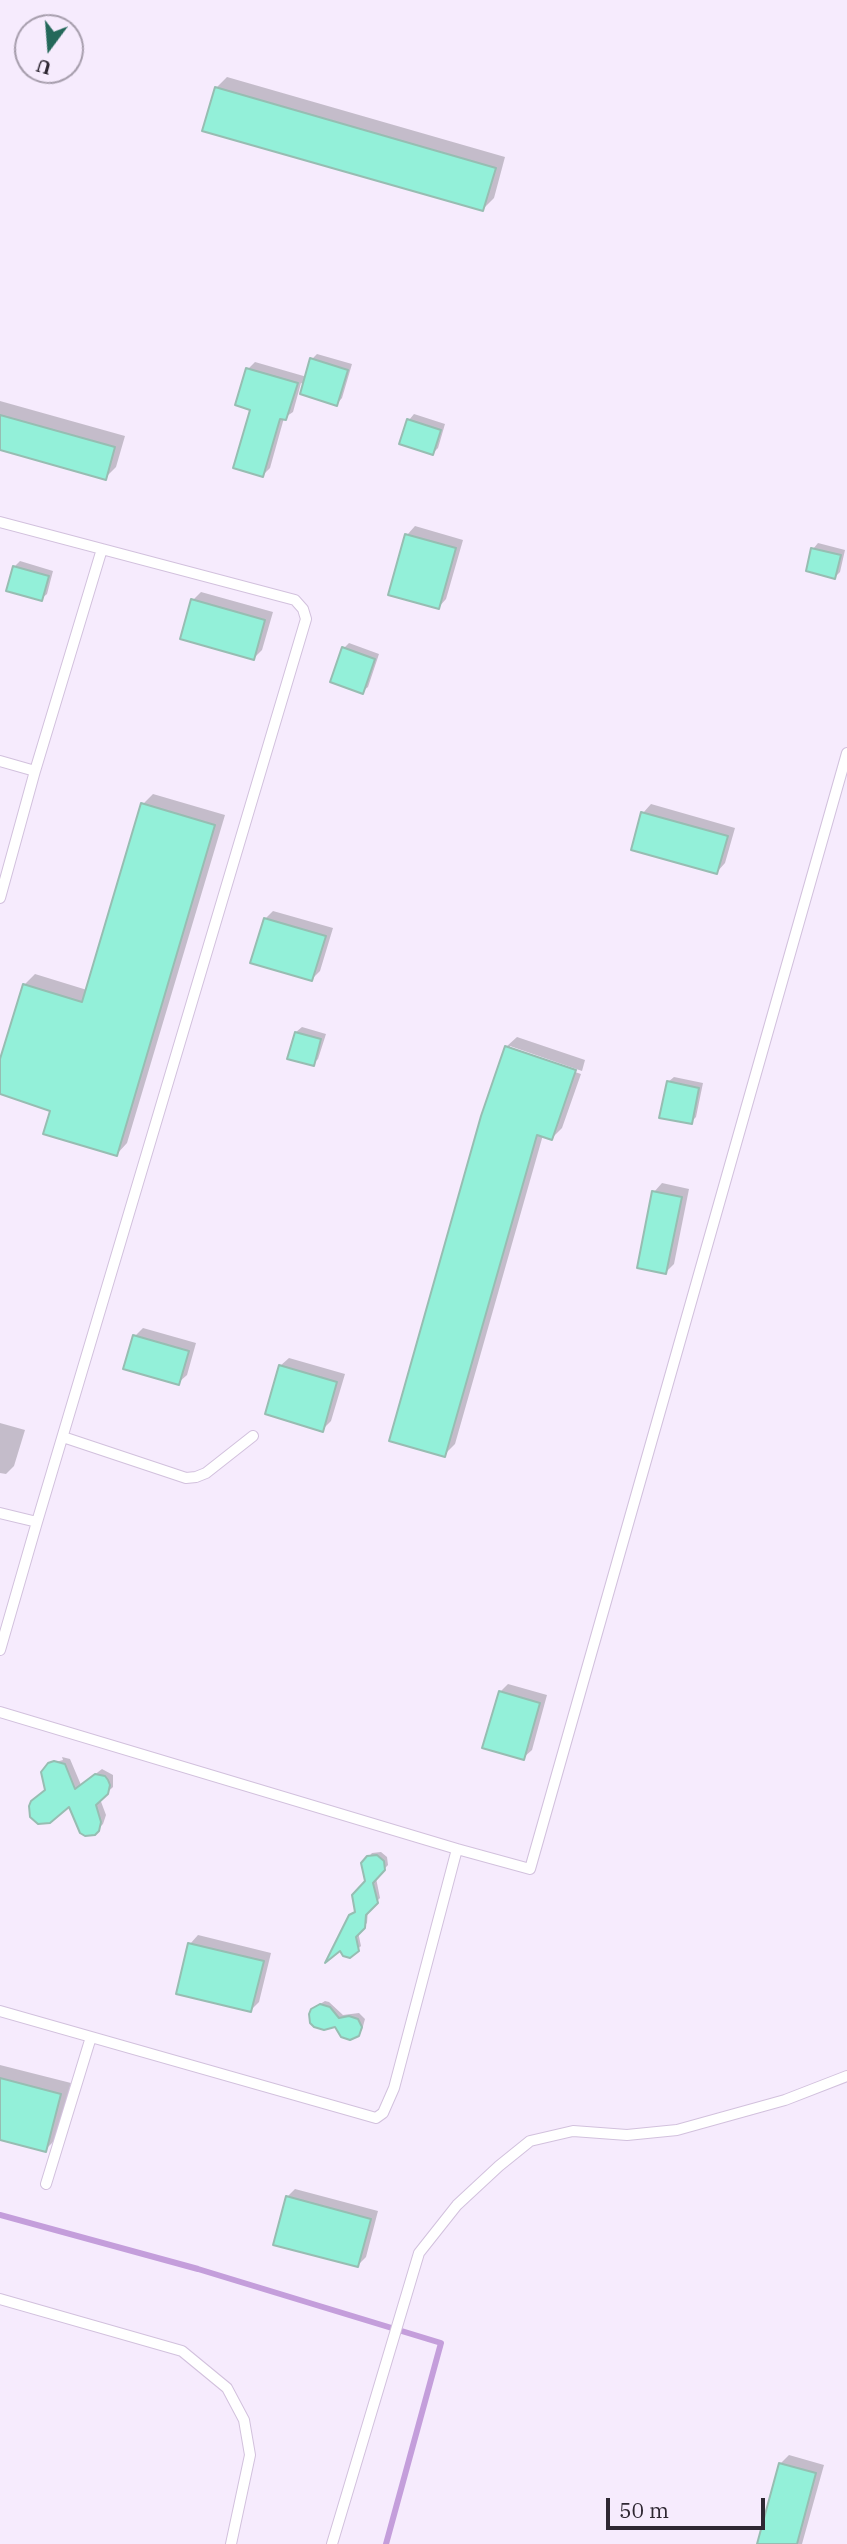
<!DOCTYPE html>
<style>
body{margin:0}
#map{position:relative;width:847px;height:2544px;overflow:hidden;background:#f6ebfd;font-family:"IBM Plex Serif",serif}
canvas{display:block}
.north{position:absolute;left:14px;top:14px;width:70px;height:70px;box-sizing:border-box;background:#f6ebfd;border:2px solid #a69dac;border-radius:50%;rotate:196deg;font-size:19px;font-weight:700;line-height:28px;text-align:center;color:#2e2732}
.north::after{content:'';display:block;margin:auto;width:24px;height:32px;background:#24685a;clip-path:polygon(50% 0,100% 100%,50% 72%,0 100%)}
.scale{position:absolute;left:606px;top:2498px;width:159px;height:32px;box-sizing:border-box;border:4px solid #2e2732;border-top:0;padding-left:9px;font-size:21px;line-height:24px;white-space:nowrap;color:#2e2732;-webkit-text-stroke:5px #f6ebfd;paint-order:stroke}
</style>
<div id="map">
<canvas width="847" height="2544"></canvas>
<div class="north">U</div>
<div class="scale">50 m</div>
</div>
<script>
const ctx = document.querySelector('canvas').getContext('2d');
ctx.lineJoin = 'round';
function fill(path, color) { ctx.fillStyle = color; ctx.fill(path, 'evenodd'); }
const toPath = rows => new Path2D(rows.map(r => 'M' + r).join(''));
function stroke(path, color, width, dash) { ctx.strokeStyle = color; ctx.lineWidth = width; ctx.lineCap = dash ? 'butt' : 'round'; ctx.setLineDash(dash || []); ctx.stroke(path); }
fill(toPath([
 [227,77,505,157,494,198,483,209,216,88],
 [317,354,352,364,342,398,337,404,301,383,293,412,284,418,270,468,263,475,248,369,255,362,307,377,312,359],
 [0,401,125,436,116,467,105,478,0,448],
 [414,414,445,424,438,448,433,453,409,420],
 [415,526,463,540,446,599,438,608,407,535],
 [818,543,845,550,840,572,835,577,813,549],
 [20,561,53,571,47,594,41,599,8,589,15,566],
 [201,592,273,612,262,650,254,658,193,600],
 [349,643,379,654,368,687,362,692,344,648],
 [153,794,225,815,127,1143,117,1154,52,1110,0,1092,0,1062,24,985,35,974,87,990,143,804],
 [651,804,735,828,725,863,717,872,643,813],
 [273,911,333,928,320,971,312,979,265,919],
 [302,1027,326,1034,318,1059,313,1064,296,1032],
 [517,1037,585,1060,582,1071,510,1046,510,1050,581,1074,562,1128,552,1138,543,1135,455,1444,444,1455,506,1047],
 [674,1077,703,1083,696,1117,691,1122,668,1082],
 [662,1183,689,1189,674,1264,666,1272,654,1192],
 [143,1328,196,1343,187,1375,178,1383,135,1336],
 [289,1358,345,1374,331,1421,322,1430,280,1366],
 [0,1423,25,1430,14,1466,6,1474,0,1473],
 [508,1684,547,1695,532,1750,523,1758,500,1692],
 [62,1757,70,1759,81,1785,102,1769,113,1775,113,1787,100,1799,106,1815,103,1824,94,1833,69,1805,47,1789,49,1764,63,1760],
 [381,1852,387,1857,388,1865,376,1878,380,1898,368,1910,367,1923,358,1932,361,1946,350,1956,357,1911,367,1881,363,1863,372,1853],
 [198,1935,271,1953,259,2002,251,2010,190,1944],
 [325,2001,329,2002,343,2015,359,2013,365,2019,362,2030,358,2034,317,2006],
 [0,2065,71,2083,56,2139,45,2150,0,2138],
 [295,2189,378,2211,366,2257,357,2266,287,2197],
 [789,2455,824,2465,802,2544,759,2544,781,2463]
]), '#0003');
stroke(toPath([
 [0,2215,198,2269,441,2343,386,2544]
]), '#c49edb', 6);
const building = toPath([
 [215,87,496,168,483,211,202,131,215,87],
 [310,358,348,370,337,406,300,394,310,358],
 [246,368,298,383,286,420,280,419,263,477,233,468,250,410,235,405,246,368],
 [0,415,115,447,106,480,0,450,0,415],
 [407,419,441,430,433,455,399,444,407,419],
 [405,534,456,548,439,609,388,595,405,534],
 [811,548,841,555,835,579,806,571,811,548],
 [13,566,49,576,42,601,6,591,13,566],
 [191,599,265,620,254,660,180,639,191,599],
 [342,647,375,659,363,694,330,682,342,647],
 [141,803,215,825,117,1156,43,1134,50,1111,0,1094,0,1059,23,984,82,1002,141,803],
 [641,812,728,836,717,874,631,850,641,812],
 [264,918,326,936,312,981,250,963,264,918],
 [295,1032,321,1039,314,1066,287,1059,295,1032],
 [505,1046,576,1070,552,1140,537,1135,445,1457,389,1441,481,1116,505,1046],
 [667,1081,699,1088,692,1124,659,1118,667,1081],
 [652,1191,682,1197,666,1274,637,1268,652,1191],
 [133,1335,189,1351,179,1385,123,1369,133,1335],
 [279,1365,337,1382,323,1432,265,1414,279,1365],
 [499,1691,540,1703,524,1760,482,1748,499,1691],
 [54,1761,65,1764,75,1789,95,1774,105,1776,108,1780,110,1785,108,1794,96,1805,101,1822,99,1831,95,1835,85,1836,80,1833,69,1807,50,1823,38,1824,30,1817,29,1806,31,1801,45,1790,41,1772,48,1763,54,1761],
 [377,1855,384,1861,385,1870,373,1883,378,1903,366,1915,365,1928,356,1937,359,1951,350,1958,343,1956,340,1951,325,1963,349,1915,355,1912,352,1895,365,1881,361,1863,367,1856,377,1855],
 [188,1943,264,1961,251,2012,176,1994,188,1943],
 [320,2004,330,2007,339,2018,349,2016,358,2019,362,2027,359,2036,350,2040,341,2037,335,2027,324,2030,314,2027,310,2023,309,2014,311,2009,320,2004],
 [0,2078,61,2094,46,2152,0,2140,0,2078],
 [286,2196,371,2219,358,2267,273,2245,286,2196],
 [779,2463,816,2473,797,2544,757,2544,779,2463]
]);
fill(building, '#93f0d9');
stroke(building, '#97bdb2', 2);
const lane = toPath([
 [0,522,295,600,303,609,306,619,37,1522,0,1513],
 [0,761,35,771],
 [0,898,35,771,102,549],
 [63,1437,186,1478,196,1477,206,1473,253,1436],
 [0,1650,37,1522],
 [0,1712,457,1849,394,2088,383,2113,376,2118,0,2011],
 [457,1849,530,1869,847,753],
 [46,2184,91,2037],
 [0,2299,182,2351,227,2388,244,2420,250,2455,231,2544],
 [332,2544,419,2253,457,2205,499,2166,530,2141,573,2131,627,2135,677,2130,785,2100,847,2076]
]);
stroke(lane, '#d2c1dd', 12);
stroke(lane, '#fff', 10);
</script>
